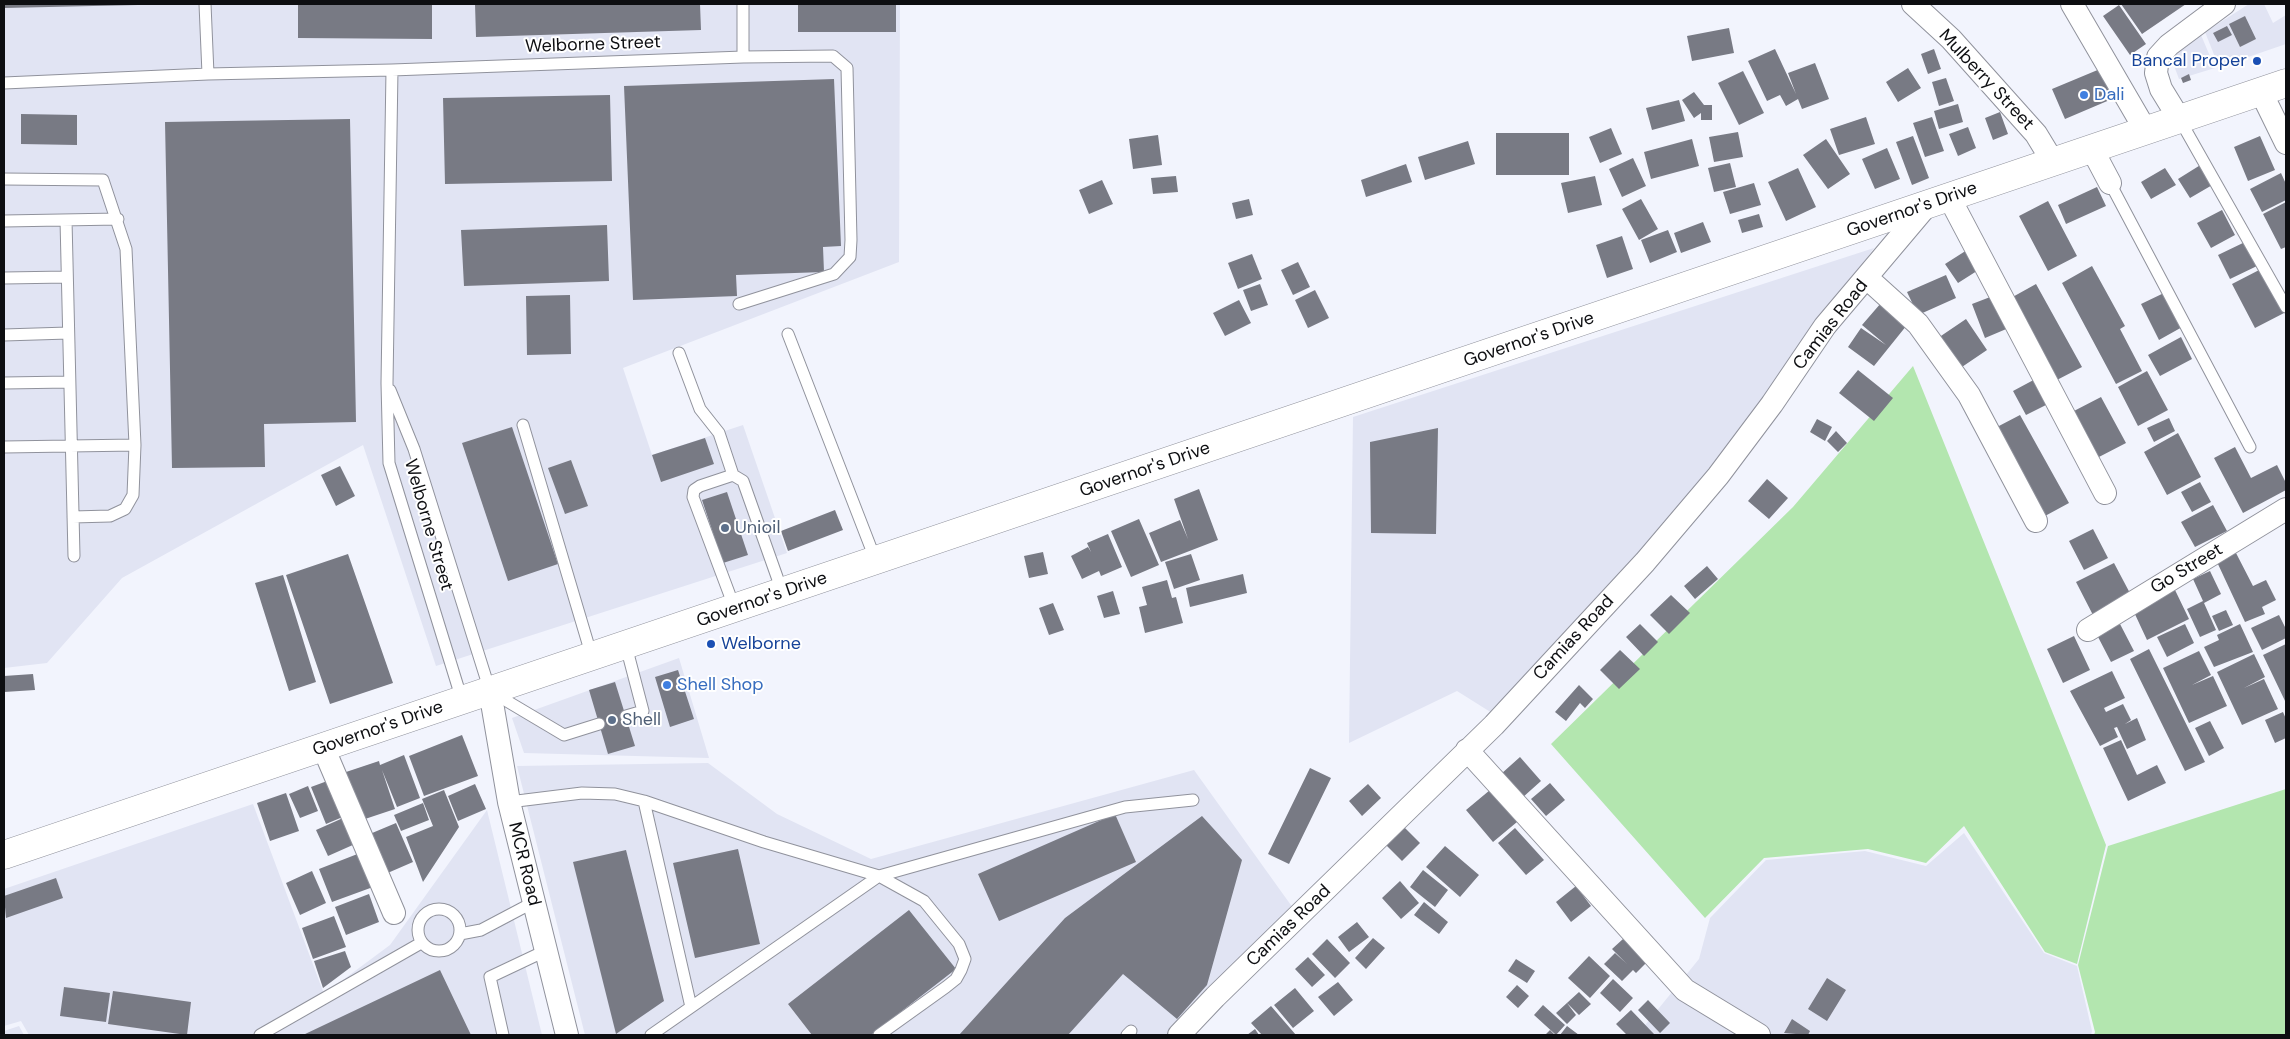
<!DOCTYPE html>
<style>
body{margin:0}
#map{position:relative;width:2290px;height:1039px;overflow:hidden;background:#f2f4fd;font-family:"DM Sans",sans-serif}
canvas{display:block}
.frame{position:absolute;inset:0;border:5px solid #0d0e11;pointer-events:none}
</style>
<div id="map">
<canvas width="2290" height="1039"></canvas>
<div class="frame"></div>
</div>
<script>
const ctx = document.querySelector('canvas').getContext('2d');
ctx.lineJoin = 'round';
function fill(path, color) { ctx.fillStyle = color; ctx.fill(path, 'evenodd'); }
const toPath = rows => new Path2D(rows.map(r => 'M' + r).join(''));
function stroke(path, color, width, dash) { ctx.strokeStyle = color; ctx.lineWidth = width; ctx.lineCap = dash ? 'butt' : 'round'; ctx.setLineDash(dash || []); ctx.stroke(path); }
function write(font, color, halo, rows, align = 'center') {
  ctx.font = font + ' "DM Sans",sans-serif'; ctx.lineWidth = 4; ctx.setLineDash([]); ctx.textBaseline = 'middle'; ctx.strokeStyle = halo; ctx.fillStyle = color; for (const [text, x, y, turn = 0] of rows) {
    ctx.save(); ctx.translate(x, y); ctx.rotate((+turn || 0) * Math.PI / 180); ctx.textAlign = isNaN(turn) ? turn : align; if (halo) ctx.strokeText(text, 0, 0); ctx.fillText(text, 0, 0); ctx.restore();
  }
}
fill(toPath([
 [4,4,900,4,899,262,623,368,652,455,743,425,787,553,436,666,363,445,122,578,47,663,4,668],
 [2249,4,2264,4,2273,23,2286,15,2286,44,2219,67,2205,32],
 [2201,35,2215,68,2179,79,2173,63,2176,53],
 [1874,248,1718,469,1492,713,1457,691,1349,743,1353,417],
 [679,658,709,758,524,753,512,718],
 [708,763,777,814,871,859,1194,770,1293,908,1169,1035,585,1035,517,766],
 [253,804,324,994,390,945,487,810,542,1035,29,1035,21,1021,4,1026,4,889],
 [1964,833,2044,953,2077,966,2092,1031,2091,1035,1637,1035,1699,959,1710,918,1766,860,1865,851,1926,866],
 [19,1026,24,1035,4,1035,4,1031]
]), '#e1e4f3');
fill(toPath([
 [1913,366,2106,845,2077,964,2045,952,1964,826,1926,863,1868,849,1764,858,1705,918,1551,744,1793,507],
 [2286,789,2286,1035,2094,1035,2095,1032,2078,965,2108,846]
]), '#b3e6af');
fill(toPath([
 [4,4,138,4,138,5,4,8],
 [298,4,432,4,432,39,298,38],
 [475,4,700,4,701,30,476,37],
 [798,4,896,4,896,32,798,32],
 [2121,4,2186,4,2142,34],
 [2119,5,2146,44,2130,55,2103,16],
 [2245,16,2256,39,2240,47,2229,24],
 [2227,26,2232,35,2218,42,2213,33],
 [1729,28,1734,53,1692,61,1687,36],
 [1775,49,1796,94,1788,73,1815,63,1829,99,1802,109,1798,99,1786,106,1780,95,1767,101,1748,61],
 [1934,49,1941,69,1928,74,1921,54],
 [1908,68,1921,88,1898,102,1886,82],
 [2100,69,2112,99,2065,119,2052,89],
 [1743,71,1764,113,1739,125,1718,83],
 [2189,74,2191,80,2183,83,2181,78],
 [1946,78,1954,101,1939,106,1932,82],
 [834,79,841,246,823,247,824,272,736,275,737,296,633,300,624,86],
 [1694,92,1704,105,1712,105,1712,120,1701,120,1701,113,1694,118,1682,100],
 [610,95,612,181,445,184,443,98],
 [1679,100,1685,121,1652,130,1646,108],
 [1958,104,1963,122,1939,129,1934,111],
 [2000,112,2008,134,1993,140,1985,118],
 [21,114,77,115,77,145,21,144],
 [1866,117,1875,144,1839,155,1830,129],
 [1932,117,1944,151,1925,157,1913,123],
 [350,119,356,422,264,424,265,467,172,468,165,122],
 [1968,127,1976,148,1958,156,1949,134],
 [1611,128,1622,154,1600,163,1589,137],
 [1738,132,1743,157,1714,162,1709,137],
 [1496,133,1569,133,1569,175,1496,175],
 [1158,135,1162,165,1133,169,1129,139],
 [1913,136,1929,178,1912,185,1896,142],
 [2260,136,2275,170,2248,181,2234,147],
 [1692,139,1699,166,1651,179,1644,152],
 [1826,139,1850,174,1828,189,1803,155],
 [1468,141,1475,164,1425,180,1418,157],
 [1887,148,1900,179,1875,189,1862,159],
 [1633,158,1646,186,1622,197,1609,169],
 [1730,163,1736,187,1714,192,1708,168],
 [1406,164,1412,182,1366,197,1361,180],
 [2202,164,2214,184,2190,198,2178,179],
 [1798,168,1816,207,1786,221,1768,182],
 [2165,168,2176,185,2151,199,2141,182],
 [2281,173,2286,184,2286,200,2262,212,2250,189],
 [1176,176,1178,192,1153,194,1151,178],
 [1595,176,1602,205,1568,213,1561,183],
 [1102,180,1113,204,1089,214,1079,190],
 [1754,183,1761,205,1730,214,1723,192],
 [2097,187,2106,206,2066,224,2058,205],
 [1249,199,1253,215,1236,219,1232,203],
 [1641,199,1658,229,1639,240,1622,209],
 [2048,201,2077,256,2048,271,2019,216],
 [2286,202,2286,247,2281,249,2263,214],
 [2222,210,2235,235,2211,248,2197,223],
 [1759,214,1763,227,1742,233,1738,220],
 [1703,222,1711,242,1681,253,1674,233],
 [607,225,609,281,464,286,461,230],
 [1668,230,1677,252,1650,263,1641,240],
 [1622,236,1633,269,1607,278,1596,245],
 [2245,242,2257,266,2230,279,2218,255],
 [1967,250,1980,269,1958,283,1945,264],
 [1252,254,1262,279,1238,289,1228,263],
 [1298,262,1310,287,1293,295,1281,270],
 [2092,266,2125,326,2120,329,2142,371,2116,384,2062,283],
 [2263,268,2286,312,2255,328,2232,284],
 [1946,275,1956,298,1918,315,1907,292],
 [1260,284,1268,305,1251,311,1243,290],
 [2036,284,2082,367,2053,382,2009,299],
 [1315,290,1329,318,1308,328,1295,300],
 [2166,292,2184,326,2159,340,2141,304],
 [1998,294,2011,327,1985,338,1972,304],
 [570,295,571,354,527,355,526,296],
 [1239,300,1251,323,1225,336,1213,313],
 [1881,303,1907,325,1874,366,1848,347,1861,328,1886,345,1862,325],
 [1966,319,1987,350,1956,371,1935,340],
 [2181,337,2192,359,2160,376,2148,355],
 [1858,370,1893,398,1874,421,1839,393],
 [2147,371,2168,410,2138,426,2118,387],
 [2041,376,2054,401,2026,415,2013,391],
 [2101,397,2126,443,2097,458,2072,412],
 [2020,415,2069,503,2045,516,1997,427],
 [2169,418,2175,431,2154,442,2147,428],
 [1817,419,1832,427,1825,441,1810,432],
 [512,427,558,564,508,581,462,443],
 [1438,428,1436,534,1371,533,1370,442],
 [1836,431,1847,443,1838,452,1827,441],
 [2178,433,2201,477,2167,495,2144,452],
 [705,438,714,464,661,482,652,455],
 [2235,447,2251,478,2277,465,2286,483,2286,490,2243,513,2214,458],
 [571,460,588,506,565,514,548,468],
 [340,466,355,496,336,506,321,475],
 [1767,479,1788,498,1769,519,1748,501],
 [2200,482,2211,502,2192,512,2181,492],
 [1199,489,1218,540,1161,562,1149,533,1180,520,1188,539,1174,499],
 [727,492,748,555,723,563,702,500],
 [2213,505,2227,531,2195,547,2181,522],
 [835,510,843,530,788,551,781,531],
 [1139,519,1159,565,1131,577,1111,531],
 [2093,529,2108,558,2084,570,2069,541],
 [1108,534,1122,567,1101,576,1099,571,1082,579,1071,556,1088,547,1091,552,1087,543],
 [1043,552,1048,574,1029,578,1024,556],
 [2236,553,2253,586,2266,580,2276,600,2262,607,2265,614,2245,622,2217,562],
 [348,554,393,683,330,704,286,575],
 [1191,554,1200,580,1174,589,1165,562],
 [2114,563,2132,597,2094,617,2076,582],
 [1707,566,1718,579,1695,599,1684,586],
 [2210,571,2221,594,2204,603,2216,630,2200,637,2187,609,2203,601,2193,579],
 [1243,574,1247,593,1190,607,1186,588],
 [283,575,316,682,289,691,255,583],
 [1167,580,1172,598,1176,597,1183,623,1145,633,1139,607,1147,605,1142,587],
 [2175,590,2189,619,2147,640,2133,610],
 [1113,591,1120,614,1104,618,1097,596],
 [1671,595,1690,613,1669,634,1650,615],
 [1053,603,1064,630,1049,635,1039,608],
 [2226,610,2233,625,2219,631,2212,616],
 [2279,615,2286,629,2286,638,2262,650,2251,628],
 [1640,624,1658,642,1644,656,1626,637],
 [2120,624,2134,651,2111,662,2097,635],
 [2185,624,2194,643,2167,657,2157,637],
 [2240,624,2253,652,2214,667,2204,647,2219,640,2217,635],
 [2074,636,2090,670,2063,683,2047,649],
 [2286,644,2286,703,2263,655],
 [2149,649,2205,762,2185,771,2130,659],
 [1620,650,1640,669,1619,689,1600,670],
 [2199,651,2211,675,2192,685,2213,676,2227,706,2189,723,2163,668],
 [2254,654,2265,677,2244,688,2264,679,2278,709,2242,725,2217,672],
 [678,670,694,719,670,727,655,677],
 [2112,671,2125,698,2104,708,2106,712,2123,704,2131,720,2125,724,2137,718,2146,740,2127,749,2117,727,2114,728,2118,737,2100,746,2070,691],
 [33,674,35,690,4,692,4,676],
 [615,682,635,746,608,754,589,690],
 [1579,685,1593,699,1585,708,1580,703,1566,721,1555,712],
 [2283,712,2286,719,2286,738,2275,743,2265,720],
 [2210,721,2224,748,2209,756,2195,728],
 [462,735,478,776,424,796,409,756],
 [2121,740,2137,775,2157,765,2166,783,2128,801,2103,748],
 [404,755,420,798,397,807,382,770,395,809,362,820,346,772,379,761,380,765],
 [1520,757,1541,781,1522,798,1501,774],
 [1310,768,1331,778,1289,864,1268,854],
 [330,780,345,816,326,824,311,787],
 [1550,783,1565,800,1546,816,1531,799],
 [475,784,486,809,458,821,448,796],
 [1368,784,1381,798,1362,816,1349,801],
 [308,786,318,811,300,818,289,794],
 [444,790,459,827,423,882,406,837,433,826,422,799],
 [1490,790,1517,822,1493,842,1466,810],
 [286,793,299,831,270,841,257,803],
 [423,803,429,820,401,831,394,815],
 [1115,814,1136,862,999,921,978,874],
 [1202,816,1242,860,1207,985,1177,1019,1123,974,1068,1035,959,1035,1065,918],
 [343,818,355,844,328,856,316,830],
 [396,823,413,862,383,875,365,836],
 [1404,827,1420,843,1402,861,1386,845],
 [1515,828,1544,860,1526,875,1498,843],
 [1445,846,1479,875,1460,897,1426,867],
 [738,849,760,944,695,958,673,863],
 [626,850,664,1001,616,1034,573,862],
 [360,853,373,887,332,902,319,869],
 [1423,870,1448,890,1435,907,1410,887],
 [312,871,326,903,300,915,286,883],
 [56,878,63,898,6,918,4,896],
 [1400,881,1419,903,1401,919,1382,898],
 [1576,886,1591,906,1571,922,1556,902],
 [369,894,379,922,346,935,335,907],
 [1424,902,1448,922,1439,934,1414,915],
 [909,910,956,969,871,1035,812,1035,788,1004],
 [334,916,346,947,313,959,302,928],
 [1357,922,1369,937,1349,952,1338,937],
 [1373,938,1385,948,1366,969,1355,958],
 [1327,939,1350,963,1335,978,1312,954],
 [1623,939,1646,963,1636,973,1633,970,1622,981,1604,964,1615,953,1627,964,1612,949],
 [345,951,351,967,323,988,314,961],
 [1589,956,1610,976,1590,998,1568,978],
 [1308,957,1325,975,1312,987,1295,969],
 [1516,959,1535,971,1527,983,1508,971],
 [440,970,471,1035,303,1035],
 [1827,978,1846,990,1827,1021,1808,1009],
 [1613,979,1633,998,1620,1012,1600,993],
 [1338,982,1353,1000,1334,1016,1318,997],
 [1517,985,1529,996,1518,1008,1506,997],
 [64,987,110,993,106,1022,60,1016],
 [1295,988,1314,1011,1293,1028,1274,1005],
 [113,991,191,1002,187,1035,108,1024],
 [1579,992,1591,1004,1579,1015,1567,1003,1576,1015,1567,1024,1556,1013],
 [1648,1000,1670,1023,1660,1033,1638,1010],
 [1543,1005,1565,1025,1556,1035,1534,1015],
 [1271,1006,1296,1035,1262,1035,1251,1023],
 [1631,1010,1654,1034,1653,1035,1627,1035,1616,1024],
 [1792,1019,1810,1031,1808,1035,1784,1033],
 [1567,1026,1579,1035,1560,1035],
 [1255,1029,1259,1035,1247,1035],
 [1550,1030,1555,1035,1545,1035]
]), '#787a84');
const lane = toPath([
 [205,4,208,74,392,70,743,57,743,4],
 [392,70,387,383,389,463,462,700],
 [4,83,208,74],
 [2180,120,2286,307],
 [4,179,103,180,126,249,135,445,133,495,125,509,110,516,73,517],
 [2110,183,2250,447],
 [66,220,74,556],
 [4,221,118,219],
 [4,278,67,277],
 [739,304,834,274,850,257,851,240,847,68,833,56,743,57],
 [788,334,876,561],
 [4,335,68,333],
 [679,353,700,409,719,433,733,475],
 [4,383,69,382],
 [390,390,414,449,490,691,564,735,599,724],
 [523,425,592,657],
 [4,447,135,445],
 [735,609,693,497,694,490,700,486,733,475,743,481,782,591],
 [626,716,643,711,626,646],
 [644,801,691,1007],
 [509,802,582,793,615,794,644,801,764,842,879,876,924,901,959,944,965,959,961,970,956,979,946,987,879,1035],
 '418 930a21 21 0 1 1 42 0a21 21 0 1 1-42 0Z',
 [460,934,481,930,534,902],
 [260,1035,421,943],
 [503,1035,490,977,545,951],
 [651,1035,879,876,1125,807,1193,800],
 [1127,1035,1131,1031]
]);
const street = toPath([
 [1913,4,1951,39,2036,134,2053,162],
 [2072,4,2146,131],
 [2261,92,2286,143],
 [2180,120,2161,89,2156,73,2158,57,2169,45,2224,4],
 [2092,149,2110,183],
 [1949,197,2105,493],
 [1867,278,1918,324,1969,395,2036,521],
 [2088,630,2286,509],
 [490,691,509,802,567,1035],
 [323,747,394,913],
 [1467,750,1685,990,1759,1035],
 [1179,1035,1215,997,1494,725,1645,562,1718,476,1772,404,1825,326,1928,204]
]);
const highway = toPath([
 [4,855,2286,83]
]);
stroke(lane, '#90929c', 13);
stroke(street, '#90929c', 24);
stroke(highway, '#90929c', 29);
stroke(lane, '#fff', 11);
stroke(street, '#fff', 22);
stroke(highway, '#fff', 28);
for (const [x, y, r, color] of [
 [2257,61,5,"#1a4fb4"],
 [2084,95,5,"#3f7fe0"],
 [725,528,5,"#5c6f8a"],
 [711,644,5,"#1a4fb4"],
 [667,685,5,"#3f7fe0"],
 [612,720,5,"#5c6f8a"]
]) { const dot = new Path2D(); dot.arc(x, y, r, 0, 2 * Math.PI); ctx.fillStyle = color; ctx.fill(dot); stroke(dot, '#fff', 2); }
write('18px', '#0d0e11', '#fff', [
 ["Welborne Street",593,45,-2],
 ["Mulberry Street",1986,80,47],
 ["Governor's Drive",1912,210,-19],
 ["Camias Road",1831,325,-52],
 ["Governor's Drive",1529,340,-19],
 ["Governor's Drive",1145,470,-19],
 ["Welborne Street",428,525,74],
 ["Go Street",2187,569,-31],
 ["Governor's Drive",762,600,-19],
 ["Camias Road",1574,638,-47],
 ["Governor's Drive",378,729,-19],
 ["MCR Road",524,864,76],
 ["Camias Road",1289,926,-44]
]);
write('18px', '#164399', '#fff', [
 ["Bancal Proper",2247,61],
 ["Welborne",721,644,"left"]
], 'right');
write('18px', '#366cbe', '#fff', [
 ["Dali",2094,95],
 ["Shell Shop",677,685]
], 'left');
write('18px', '#4e5e75', '#fff', [
 ["Unioil",735,528],
 ["Shell",622,720]
], 'left');
</script>
